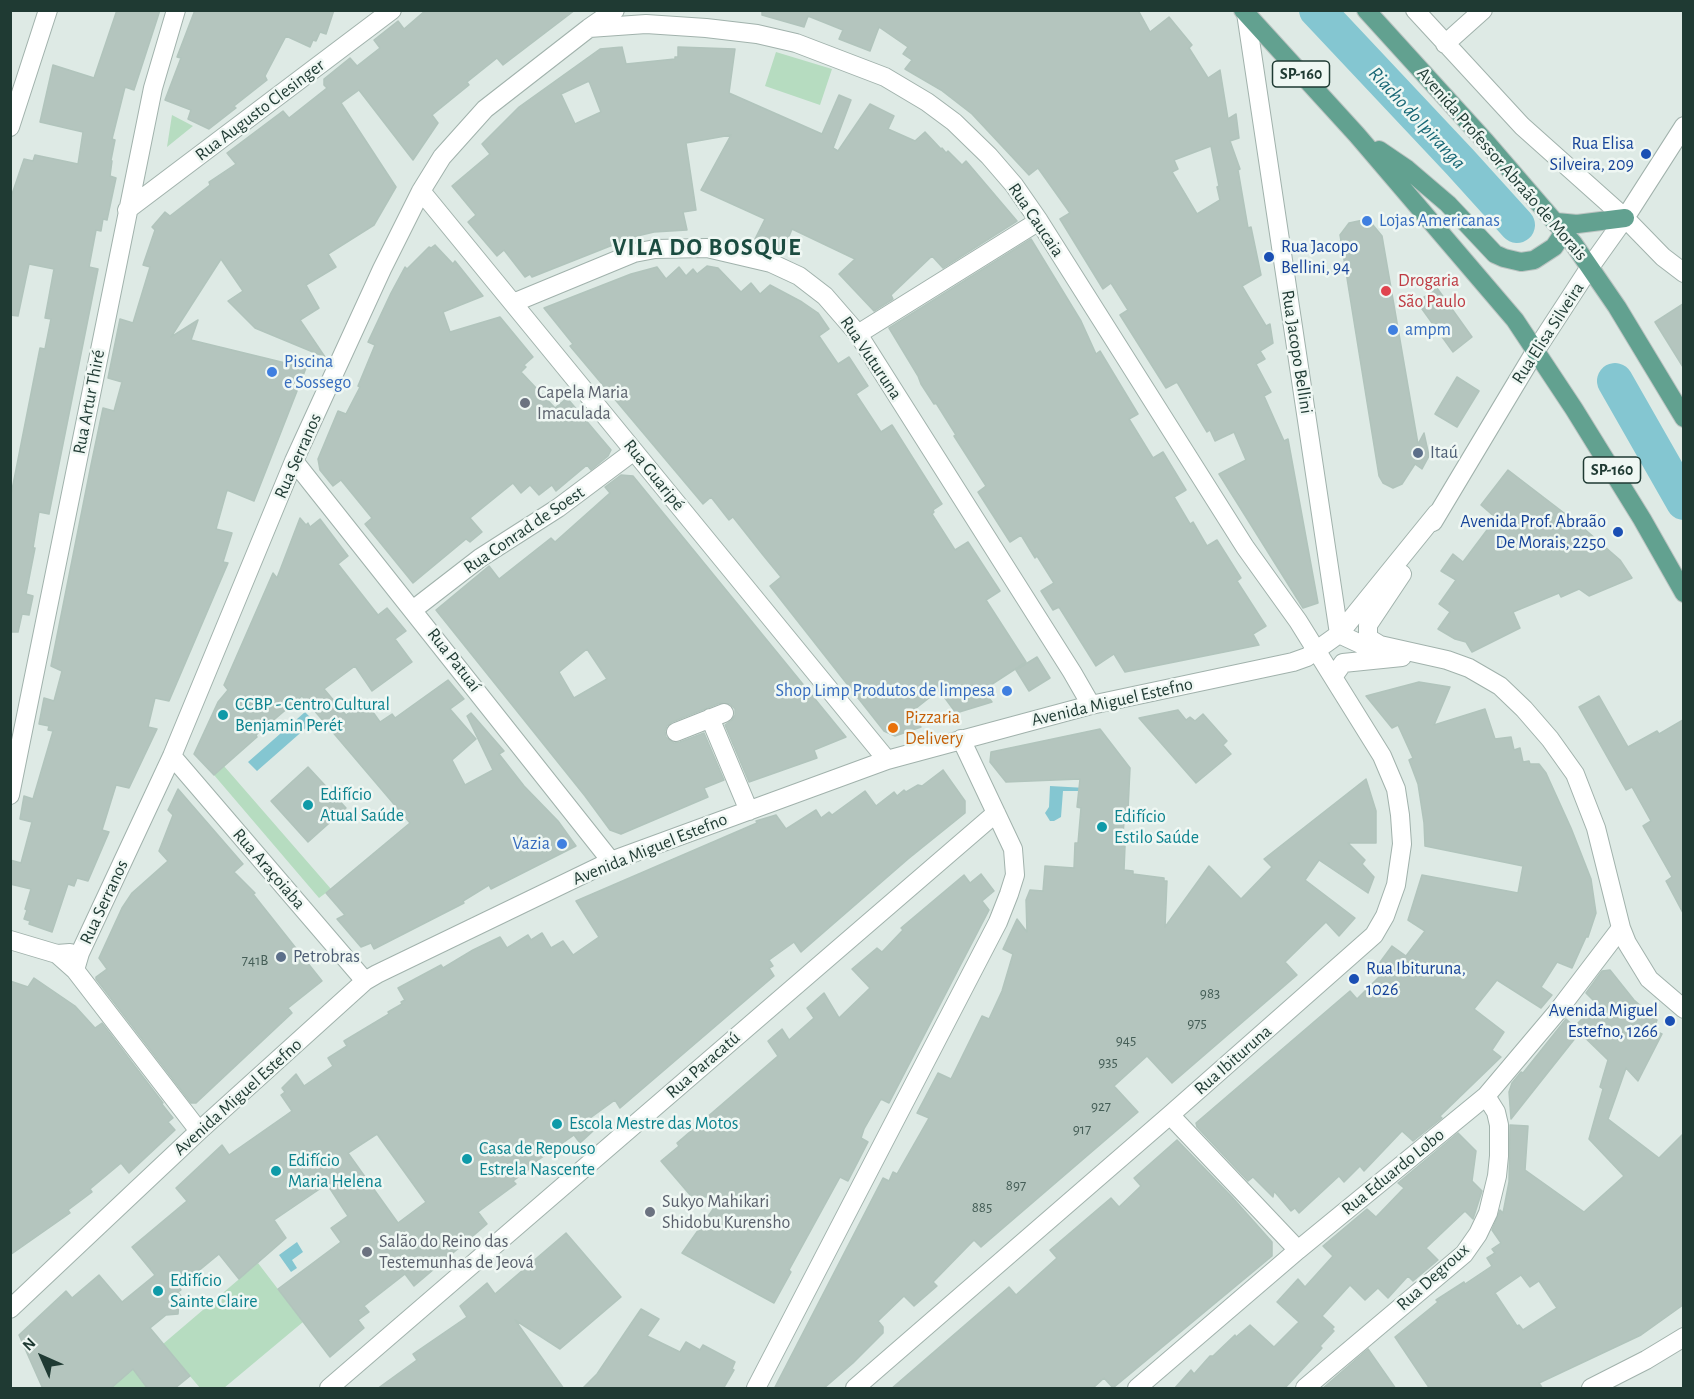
<!DOCTYPE html>
<meta charset="utf-8">
<style>
body{margin:0}
#map{position:relative;width:1694px;height:1399px;overflow:hidden;background:#deeae5;font-family:"Alegreya Sans",sans-serif}
canvas{display:block}
.frame{position:absolute;inset:0;border:12px solid #1f3a33;pointer-events:none}
.north{position:absolute;left:12px;top:1327px;width:60px;height:60px;-webkit-text-stroke:4px #eff7f3;paint-order:stroke;rotate:315deg;font-size:16px;font-weight:700;line-height:24px;text-align:center;color:#1f3a33}
.north::after{content:'';display:block;margin:auto;width:21px;height:27px;background:#1f3a33;clip-path:polygon(50% 0,100% 100%,50% 72%,0 100%)}
</style>
<div id="map">
<canvas width="1694" height="1399"></canvas>
<div class="frame"></div>
<div class="north">N</div>
</div>
<script>
const ctx = document.querySelector('canvas').getContext('2d');
ctx.lineJoin = 'round';
function fill(path, color) { ctx.fillStyle = color; ctx.fill(path, 'evenodd'); }
const toPath = rows => new Path2D(rows.map(r => 'M' + r).join(''));
function stroke(path, color, width, dash) { ctx.strokeStyle = color; ctx.lineWidth = width; ctx.lineCap = dash ? 'butt' : 'round'; ctx.setLineDash(dash || []); ctx.stroke(path); }
function write(font, color, halo, rows, align = 'center') {
  ctx.font = font + ' "Alegreya Sans",sans-serif'; ctx.lineWidth = 5; ctx.setLineDash([]); ctx.textBaseline = 'middle'; ctx.strokeStyle = halo; ctx.fillStyle = color; for (const [text, x, y, turn = 0] of rows) {
    ctx.save(); ctx.translate(x, y); ctx.rotate((+turn || 0) * Math.PI / 180); ctx.textAlign = isNaN(turn) ? turn : align; if (halo) ctx.strokeText(text, 0, 0); ctx.fillText(text, 0, 0); ctx.restore();
  }
}
fill(toPath([
 [776,52,832,69,820,105,765,86],
 [172,115,193,126,167,147],
 [224,766,331,889,319,898,214,775],
 [258,1263,303,1322,224,1388,200,1388,163,1344],
 [133,1369,148,1388,110,1388]
]), '#b6dcc0');
fill(toPath([
 [305,712,314,721,257,771,248,762],
 [1050,786,1086,788,1102,791,1063,791,1061,817,1054,821,1050,821,1045,813,1049,807],
 [297,1242,303,1252,292,1260,297,1268,291,1272,279,1255]
]), '#84c6d1');
stroke(toPath([
 [1317,10,1460,162,1517,225],
 [1615,381,1684,502]
]), '#84c6d1', 36);
const building = toPath([
 [117,10,160,10,134,90,125,87,112,139,115,140,111,160,112,161,110,176,116,178,107,220,103,219,101,231,96,230,89,267,98,269,49,514,39,512,33,548,35,548,26,594,33,596,29,615,22,614,18,632,10,632,10,500,40,348,45,349,51,319,45,318,54,269,29,264,18,316,10,315,10,200,24,159,33,161,35,155,78,164,83,132,40,122,53,65,94,78,117,10],
 [195,10,334,10,326,34,320,32,316,41,313,40,310,47,286,36,265,76,267,80,234,106,236,108,209,129,188,119,191,110,165,100,181,58,177,57,195,10],
 [426,10,575,10,503,65,497,58,467,82,469,85,432,115,438,123,413,160,359,90,341,103,396,187,374,225,328,254,336,267,306,285,319,308,300,320,325,357,255,328,228,301,243,291,221,259,171,337,198,320,191,340,306,368,254,501,227,490,216,529,232,533,223,562,228,563,169,701,155,698,148,727,157,729,129,788,116,785,102,830,109,832,88,881,77,878,74,886,68,884,52,932,29,924,30,921,24,919,27,910,25,909,31,889,10,884,10,860,21,863,32,822,20,819,24,796,33,799,53,731,48,730,49,726,39,724,44,698,54,701,62,671,51,666,91,465,103,408,114,411,122,382,108,378,120,319,133,323,150,267,143,265,155,230,152,227,165,212,170,216,210,185,209,182,236,164,227,153,283,111,289,118,327,88,324,85,324,79,350,58,357,66,380,48,374,40,398,21,404,29,426,10],
 [762,10,1138,10,1150,32,1169,17,1192,45,1189,48,1208,78,1220,70,1228,119,1236,114,1239,138,1230,141,1240,169,1238,170,1248,228,1251,227,1261,275,1242,286,1266,326,1270,324,1273,343,1260,351,1265,359,1256,364,1271,392,1264,396,1284,441,1288,439,1318,603,1303,608,1219,474,1246,460,1234,432,1215,441,1210,430,1207,432,1177,382,1166,388,1120,315,1128,310,1111,283,1103,289,1060,219,1070,213,1038,168,1029,175,972,114,941,90,905,69,912,60,903,54,908,47,879,27,870,51,839,39,843,30,808,16,804,27,762,15,762,10],
 [1211,146,1219,186,1217,187,1220,200,1197,214,1172,172,1178,169,1174,160,1211,146],
 [622,47,626,64,675,59,675,57,678,57,678,47,735,49,729,93,822,134,839,95,851,100,833,148,838,151,870,104,894,116,888,129,915,141,925,132,941,149,942,148,946,153,948,151,962,165,966,161,1017,221,943,268,932,256,891,295,893,299,874,311,839,274,855,259,792,229,783,251,770,245,755,239,765,219,701,190,731,135,686,143,696,210,683,212,687,230,654,232,633,237,532,277,530,274,525,277,504,250,497,256,468,222,476,215,452,186,490,154,482,144,519,107,600,49,622,47],
 [589,81,601,112,575,124,561,94,589,81],
 [1368,219,1382,236,1418,444,1424,433,1429,456,1422,469,1415,464,1402,484,1393,488,1383,483,1379,476,1340,235,1349,223,1368,219],
 [1031,239,1081,321,1096,354,1100,351,1138,414,1129,419,1153,458,1163,452,1186,490,1174,497,1190,524,1193,522,1207,546,1217,540,1241,578,1237,581,1266,626,1253,634,1259,645,1125,672,1114,654,1096,666,1059,607,1053,610,1041,591,1054,583,1037,556,1035,558,1021,535,1010,542,978,492,986,486,954,436,956,435,936,403,934,404,921,384,918,376,889,328,1031,239],
 [435,245,453,264,455,261,483,296,443,312,450,332,500,317,533,357,524,365,526,367,521,372,555,408,567,398,611,450,608,456,591,470,587,465,556,491,552,485,539,495,530,485,521,493,513,483,470,518,482,532,470,542,466,539,413,583,365,524,372,518,341,480,333,486,320,470,318,459,338,411,346,414,360,387,358,386,375,345,368,342,391,293,405,267,407,269,429,247,431,248,435,245],
 [707,266,718,268,741,292,751,283,760,294,770,285,802,302,818,313,829,329,819,336,838,364,849,357,868,386,856,394,881,432,892,425,942,504,933,510,934,512,932,514,955,550,968,542,1000,591,986,600,1026,662,983,690,992,702,956,713,939,690,910,713,921,727,895,736,884,731,770,586,781,577,763,555,733,517,729,520,711,497,703,504,570,346,573,344,544,308,631,274,657,267,666,279,679,267,686,276,693,269,697,274,707,266],
 [1437,288,1472,337,1453,352,1417,302,1437,288],
 [1683,304,1683,367,1655,322,1683,304],
 [1457,377,1479,391,1457,427,1435,414,1457,377],
 [1508,470,1581,526,1620,560,1632,578,1589,596,1579,589,1561,597,1559,593,1513,612,1520,628,1472,652,1466,642,1455,639,1438,629,1450,612,1439,604,1456,580,1441,571,1453,554,1463,562,1496,518,1481,505,1508,470],
 [621,475,633,476,846,737,814,750,817,758,749,782,725,725,732,720,735,715,735,709,730,704,720,703,672,722,667,726,665,731,666,737,674,743,680,742,704,733,724,780,704,788,708,797,621,834,610,830,585,796,436,610,489,566,499,579,551,538,555,542,610,493,605,487,621,475],
 [587,649,607,679,574,698,559,672,587,649],
 [300,518,306,525,308,523,310,527,320,519,348,556,338,564,378,615,387,608,406,631,395,639,412,662,372,691,355,666,324,689,346,715,365,701,380,722,392,714,395,718,448,680,464,699,450,709,476,739,452,760,465,785,493,770,467,716,471,713,504,751,499,754,524,786,558,821,576,846,491,889,489,885,463,901,464,903,374,949,371,943,361,947,337,919,345,915,326,893,410,823,302,696,256,735,257,737,214,775,194,754,218,702,228,690,224,685,273,573,277,578,300,518],
 [1037,657,1050,678,1029,691,1016,670,1037,657],
 [1419,682,1450,687,1434,725,1485,709,1495,739,1511,737,1514,750,1520,748,1523,762,1529,761,1530,764,1539,764,1546,773,1571,828,1591,879,1596,913,1588,937,1586,937,1572,968,1557,962,1541,987,1552,995,1541,1008,1497,980,1474,1009,1504,1032,1492,1050,1501,1057,1440,1116,1442,1118,1413,1141,1402,1131,1364,1171,1360,1166,1344,1182,1339,1176,1299,1213,1295,1208,1291,1211,1274,1191,1273,1197,1253,1177,1248,1181,1197,1127,1196,1123,1350,991,1357,999,1386,970,1378,965,1392,946,1406,956,1425,931,1408,920,1422,875,1518,893,1523,866,1425,846,1424,823,1418,784,1409,760,1413,758,1398,725,1392,728,1366,696,1419,682],
 [1599,696,1628,747,1657,731,1659,734,1683,720,1683,913,1666,881,1672,877,1643,826,1651,821,1632,787,1626,790,1579,707,1599,696],
 [1178,710,1186,720,1190,717,1195,721,1203,714,1227,741,1223,745,1231,754,1196,783,1139,718,1178,710],
 [1100,729,1130,768,1128,810,1125,810,1122,846,1125,846,1124,870,1133,871,1133,874,1164,878,1164,881,1167,881,1165,927,1209,866,1241,899,1272,867,1264,859,1366,779,1376,811,1376,843,1348,843,1365,860,1362,864,1374,877,1368,893,1319,860,1305,880,1355,918,1339,936,1326,922,1285,962,1297,975,1172,1083,1147,1056,1114,1086,1138,1112,981,1247,974,1240,933,1282,937,1286,914,1306,904,1296,878,1321,883,1327,883,1333,853,1363,823,1389,774,1389,883,1178,889,1181,893,1172,897,1174,929,1118,917,1113,938,1073,951,1079,982,1016,989,1019,1002,991,1013,954,1003,949,1017,919,1027,932,1026,900,1030,890,1043,891,1045,866,1074,868,1075,843,1078,843,1081,808,1077,807,1080,779,1006,782,990,762,991,752,1100,729],
 [308,767,346,808,308,842,271,801,308,767],
 [943,770,965,801,965,813,908,859,801,952,794,942,769,960,773,966,769,968,774,976,620,1108,615,1100,586,1121,593,1131,580,1143,574,1135,531,1165,532,1167,513,1181,516,1184,478,1212,487,1224,414,1286,405,1274,364,1306,369,1312,358,1320,364,1328,330,1357,278,1289,341,1242,331,1228,348,1216,327,1184,274,1220,286,1238,239,1279,219,1254,179,1287,181,1290,178,1292,181,1296,177,1300,179,1302,178,1314,166,1315,150,1328,190,1376,174,1389,148,1389,133,1369,110,1389,43,1389,19,1335,66,1291,72,1298,99,1275,122,1302,155,1275,132,1247,187,1201,176,1188,222,1145,229,1155,292,1111,281,1095,285,1092,282,1088,296,1074,304,1086,333,1066,328,1058,347,1046,344,1041,389,1014,388,1012,402,1004,401,1002,405,1000,398,988,441,965,443,968,473,950,500,937,507,948,528,935,531,940,542,933,551,948,563,941,573,955,599,937,576,901,757,823,756,821,776,815,786,829,816,810,821,818,829,812,832,815,865,791,876,806,894,792,897,796,904,790,906,792,918,785,922,786,943,770],
 [377,1134,426,1202,398,1223,348,1153,377,1134],
 [178,789,243,864,234,872,255,893,253,894,322,981,288,1008,292,1013,196,1103,191,1103,96,979,96,977,107,969,99,958,122,908,132,893,168,861,159,851,173,815,168,810,178,789],
 [981,874,994,891,982,901,989,910,889,1103,881,1099,864,1129,861,1138,868,1142,848,1181,840,1177,789,1270,791,1272,774,1303,682,1253,721,1198,691,1196,661,1161,679,1146,677,1143,778,1056,768,1041,782,1029,789,1040,814,1018,807,1008,824,993,839,1018,870,988,852,969,877,948,882,952,903,930,901,928,964,875,970,883,981,874],
 [1610,970,1634,1000,1657,1020,1653,1030,1662,1034,1638,1081,1626,1068,1608,1119,1659,1158,1683,1134,1683,1305,1641,1335,1539,1383,1543,1389,1430,1389,1395,1337,1438,1302,1436,1300,1464,1282,1465,1284,1492,1266,1487,1258,1495,1253,1492,1249,1501,1243,1492,1230,1500,1210,1503,1213,1509,1182,1510,1125,1528,1126,1525,1170,1584,1212,1624,1176,1589,1139,1603,1089,1600,1087,1608,1060,1574,1027,1597,1004,1586,993,1602,971,1610,970],
 [1521,1275,1530,1287,1539,1281,1557,1308,1523,1330,1519,1325,1517,1326,1495,1293,1521,1275],
 [34,978,75,1006,95,1028,102,1023,163,1103,161,1103,173,1118,168,1122,175,1130,129,1173,121,1163,90,1189,92,1192,68,1210,70,1213,10,1255,10,981,28,987,34,978],
 [1566,1019,1580,1032,1511,1119,1509,1092,1512,1083,1521,1072,1523,1073,1566,1019],
 [1458,1133,1476,1151,1472,1181,1482,1191,1473,1219,1465,1211,1426,1248,1438,1260,1413,1281,1408,1276,1388,1298,1378,1288,1365,1300,1350,1285,1322,1316,1334,1327,1332,1329,1334,1331,1320,1346,1322,1348,1284,1389,1174,1389,1191,1370,1194,1374,1210,1356,1213,1356,1235,1335,1236,1337,1250,1325,1274,1347,1299,1322,1277,1302,1298,1279,1305,1287,1333,1256,1323,1246,1367,1209,1376,1217,1404,1188,1398,1183,1458,1133],
 [1177,1140,1232,1197,1272,1242,1272,1256,1113,1388,1104,1378,1092,1389,891,1389,1009,1287,1016,1295,1057,1258,1050,1250,1111,1198,1119,1207,1141,1186,1134,1178,1177,1140],
 [566,1233,621,1297,560,1349,515,1320,564,1389,377,1389,417,1360,413,1354,467,1317,460,1306,487,1283,495,1294,566,1233],
 [641,1309,659,1319,647,1336,680,1352,686,1342,700,1350,703,1345,735,1362,732,1369,734,1370,723,1389,582,1389,597,1374,641,1309],
 [1368,1349,1396,1389,1322,1389,1368,1349]
]);
fill(building, '#b4c5be');
stroke(building, '#b1c4bc', 1.5);
const minor = toPath([
 [1415,10,1522,126,1625,218,1663,257,1684,273],
 [1246,13,1339,634],
 [589,28,646,24,706,28,757,34,796,43,885,77,927,102,954,122,989,156,1014,185,1039,221,1245,547,1298,621,1382,756,1396,789,1400,815,1402,844,1396,885,1385,916,1374,935,1170,1115,855,1388],
 [1445,44,1483,10],
 [10,127,48,10],
 [421,191,887,760],
 [127,210,392,10],
 [513,303,634,253,655,249,707,248,771,263,799,276,825,296,858,334,1072,672,1091,705],
 [858,334,1039,221],
 [294,461,611,861],
 [1433,522,1536,350,1590,267,1625,218,1684,126],
 [1402,574,1368,625,1368,634,1370,639,1380,645,1447,660,1469,668,1500,686,1524,709,1550,739,1575,774,1596,828,1621,928,1627,943,1649,979,1684,1009],
 [414,609,480,558,558,508,634,451],
 [1339,634,1382,654],
 [1333,677,1343,663,1402,657],
 [710,718,749,811],
 [676,732,724,713],
 [172,756,365,981],
 [10,795,153,88,176,10],
 [10,940,57,954,70,953],
 [57,954,75,970,199,1131],
 [75,970,80,953,172,756,294,461,382,269,421,191,442,157,485,109,589,28,615,10],
 [1170,1115,1298,1250],
 [10,1309,199,1131,365,981,377,974,611,861,887,760,1091,705,1293,662,1307,657,1339,634,1437,513],
 [329,1388,996,813],
 [756,1388,998,922,1009,894,1015,875,1013,849,961,739],
 [1137,1388,1298,1250,1486,1096,1557,1012,1621,928],
 [1305,1388,1464,1254,1478,1234,1488,1213,1497,1176,1499,1156,1499,1125,1496,1112,1486,1096],
 [1591,1388,1646,1360,1684,1337]
]);
const major = toPath([
 [1243,10,1357,135,1515,320,1574,409,1642,519,1684,593],
 [1366,10,1486,142,1573,243,1617,307,1684,418],
 [1379,150,1407,169,1448,204,1495,254,1504,258,1521,262,1534,260,1554,247,1564,232],
 [1556,222,1577,224,1625,218]
]);
stroke(minor, '#a1b2ac', 20);
stroke(major, '#bcc4c2', 20);
stroke(minor, '#fff', 18);
stroke(major, '#62a190', 18);
for (const [x, y, r, color] of [
 [1646,154,6,"#1a4fb4"],
 [1367,221,6,"#3f7fe0"],
 [1269,257,6,"#1a4fb4"],
 [1386,291,6,"#e0444e"],
 [1393,330,6,"#3f7fe0"],
 [272,372,6,"#3f7fe0"],
 [525,403,6,"#6b7280"],
 [1418,453,6,"#5c6f8a"],
 [1618,532,6,"#1a4fb4"],
 [1007,691,6,"#3f7fe0"],
 [223,715,6,"#0f9aa8"],
 [893,728,6,"#e8710a"],
 [308,805,6,"#0f9aa8"],
 [1102,827,6,"#0f9aa8"],
 [562,844,6,"#3f7fe0"],
 [281,957,6,"#5c6f8a"],
 [1354,979,6,"#1a4fb4"],
 [1670,1021,6,"#1a4fb4"],
 [557,1124,6,"#0f9aa8"],
 [467,1159,6,"#0f9aa8"],
 [276,1171,6,"#0f9aa8"],
 [650,1212,6,"#6b7280"],
 [367,1252,6,"#6b7280"],
 [158,1291,6,"#0f9aa8"]
]) { const dot = new Path2D(); dot.arc(x, y, r, 0, 2 * Math.PI); ctx.fillStyle = color; ctx.fill(dot); stroke(dot, '#eff7f3', 2); }
write('15px', '#445d56', null, [
 ["741B",255,960],
 ["983",1210,993],
 ["975",1197,1023],
 ["945",1126,1040],
 ["935",1108,1062],
 ["927",1101,1106],
 ["917",1082,1129],
 ["897",1016,1185],
 ["885",982,1207]
]);
for (const [x, y, w] of [
 [1301,74,57],
 [1612,470,57]
]) { const box = new Path2D(); box.roundRect(x - w / 2, y - 13, w, 26, 4.5); ctx.fillStyle = '#eff7f3'; ctx.fill(box); stroke(box, '#1f3a33', 1.5); }
write('bold 16px', '#1f3a33', null, [
 ["SP-160",1301,74],
 ["SP-160",1612,470]
]);
write('18px', '#1f3a33', '#eff7f3', [
 ["Rua Augusto Clesinger",260,110,-37],
 ["Avenida Professor Abraão de Morais",1502,164,49],
 ["Rua Caucaia",1036,220,56],
 ["Rua Elisa Silveira",1548,333,-57],
 ["Rua Jacopo Bellini",1297,352,81],
 ["Rua Vuturuna",871,358,56],
 ["Rua Artur Thiré",89,402,-79],
 ["Rua Serranos",298,456,-66],
 ["Rua Guaripé",654,475,51],
 ["Rua Conrad de Soest",524,530,-34],
 ["Rua Patuaí",454,660,52],
 ["Avenida Miguel Estefno",1112,702,-13],
 ["Avenida Miguel Estefno",650,849,-22],
 ["Rua Araçoiaba",269,869,49],
 ["Rua Serranos",104,902,-65],
 ["Rua Ibituruna",1233,1060,-41],
 ["Rua Paracatú",703,1065,-41],
 ["Avenida Miguel Estefno",238,1097,-42],
 ["Rua Eduardo Lobo",1393,1172,-39],
 ["Rua Degroux",1433,1277,-42]
]);
write('18px', '#164399', '#eff7f3', [
 ["Rua Elisa",1634,144],
 ["Silveira, 209",1634,165],
 ["Rua Jacopo",1281,247,"left"],
 ["Bellini, 94",1281,268,"left"],
 ["Avenida Prof. Abraão",1606,522],
 ["De Morais, 2250",1606,543],
 ["Rua Ibituruna,",1366,969,"left"],
 ["1026",1366,990,"left"],
 ["Avenida Miguel",1658,1011],
 ["Estefno, 1266",1658,1032]
], 'right');
write('18px', '#366cbe', '#eff7f3', [
 ["Lojas Americanas",1379,221],
 ["ampm",1405,330],
 ["Piscina",284,362],
 ["e Sossego",284,383],
 ["Shop Limp Produtos de limpesa",995,691,"right"],
 ["Vazia",550,844,"right"]
], 'left');
write('18px', '#be3a42', '#eff7f3', [
 ["Drogaria",1398,281],
 ["São Paulo",1398,302]
], 'left');
write('18px', '#5b616d', '#eff7f3', [
 ["Capela Maria",537,393],
 ["Imaculada",537,414],
 ["Sukyo Mahikari",662,1202],
 ["Shidobu Kurensho",662,1223],
 ["Salão do Reino das",379,1242],
 ["Testemunhas de Jeová",379,1263]
], 'left');
write('18px', '#4e5e75', '#eff7f3', [
 ["Itaú",1430,453],
 ["Petrobras",293,957]
], 'left');
write('18px', '#0d838f', '#eff7f3', [
 ["CCBP - Centro Cultural",235,705],
 ["Benjamin Perét",235,726],
 ["Edifício",320,795],
 ["Atual Saúde",320,816],
 ["Edifício",1114,817],
 ["Estilo Saúde",1114,838],
 ["Escola Mestre das Motos",569,1124],
 ["Casa de Repouso",479,1149],
 ["Estrela Nascente",479,1170],
 ["Edifício",288,1161],
 ["Maria Helena",288,1182],
 ["Edifício",170,1281],
 ["Sainte Claire",170,1302]
], 'left');
write('18px', '#c56008', '#eff7f3', [
 ["Pizzaria",905,718],
 ["Delivery",905,739]
], 'left');
write('italic 20px', '#196876', '#eff7f3', [
 ["Riacho do Ipiranga",1417,118,47]
]);
ctx.letterSpacing = '1.5px';
write('bold 24px', '#1b4c40', '#eff7f3', [
 ["VILA DO BOSQUE",707,248]
]);
ctx.letterSpacing = '0px';
</script>
